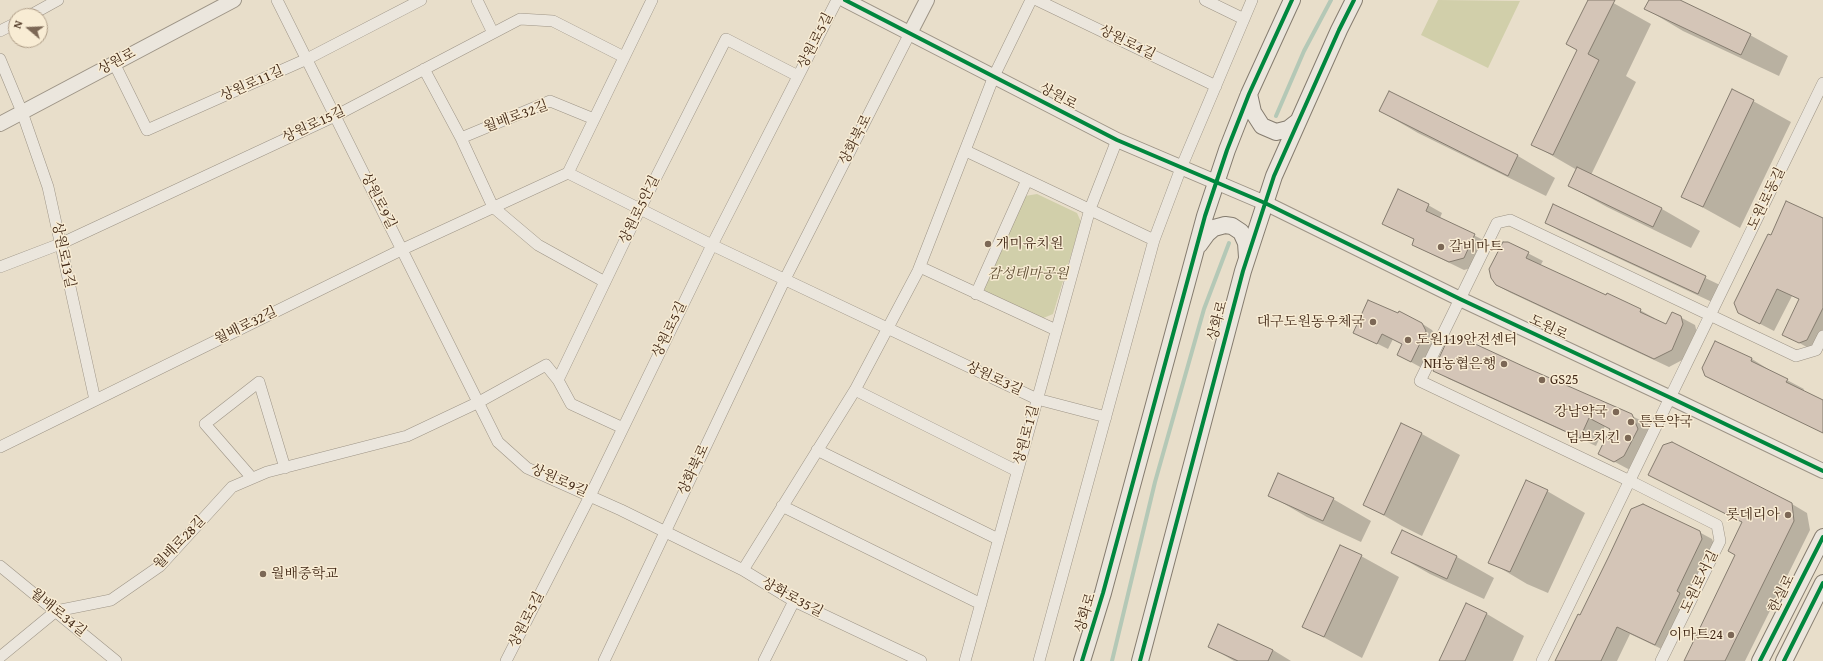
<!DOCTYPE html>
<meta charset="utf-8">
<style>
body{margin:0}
#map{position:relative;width:1823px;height:661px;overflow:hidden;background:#e8deca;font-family:"Gentium Book Plus",serif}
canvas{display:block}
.north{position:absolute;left:8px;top:8px;width:40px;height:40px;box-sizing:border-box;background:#f8ecd4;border:1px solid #af9e88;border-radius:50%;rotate:289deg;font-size:11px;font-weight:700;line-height:16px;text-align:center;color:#422917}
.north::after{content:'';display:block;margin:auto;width:14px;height:18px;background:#7c6856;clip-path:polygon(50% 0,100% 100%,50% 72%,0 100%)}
</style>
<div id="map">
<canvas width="1823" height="661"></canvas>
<div class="north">N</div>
</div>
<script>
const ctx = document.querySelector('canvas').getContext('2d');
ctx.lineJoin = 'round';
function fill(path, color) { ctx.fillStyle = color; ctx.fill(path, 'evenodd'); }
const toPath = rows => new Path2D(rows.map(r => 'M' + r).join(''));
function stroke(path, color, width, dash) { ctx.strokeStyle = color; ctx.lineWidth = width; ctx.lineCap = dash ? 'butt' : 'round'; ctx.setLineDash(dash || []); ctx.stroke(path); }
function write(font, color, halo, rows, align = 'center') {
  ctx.font = font + ' "Gentium Book Plus","Noto Serif KR",serif'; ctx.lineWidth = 3; ctx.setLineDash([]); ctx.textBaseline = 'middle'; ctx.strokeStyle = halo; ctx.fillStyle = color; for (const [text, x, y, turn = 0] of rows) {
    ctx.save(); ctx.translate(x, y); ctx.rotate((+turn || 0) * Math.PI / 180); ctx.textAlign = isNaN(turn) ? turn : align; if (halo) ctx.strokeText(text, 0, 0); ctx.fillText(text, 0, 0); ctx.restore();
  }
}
fill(toPath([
 [1438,0,1520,1,1488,68,1421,35],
 [1037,194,1077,213,1081,222,1053,314,1041,319,986,295,984,286,1025,196]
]), '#d1cfaa');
fill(toPath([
 [1589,0,1608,0,1651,24,1626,76,1636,82,1591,175,1662,209,1700,231,1691,248,1607,207,1569,186,1577,170,1532,144,1578,50],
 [1650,0,1677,0,1750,35,1788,56,1779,76,1683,31,1646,9],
 [1390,92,1518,156,1555,178,1546,196,1418,133,1380,111],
 [1753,101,1791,122,1740,228,1682,196],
 [1428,205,1442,213,1440,218,1489,243,1478,266,1464,270,1427,252,1413,244,1415,240,1383,223],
 [1554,206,1720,285,1712,302,1560,231,1546,222],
 [1823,220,1823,344,1814,351,1783,334,1800,300,1792,296,1774,331,1739,313,1771,237],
 [1508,243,1543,261,1540,266,1607,297,1640,310,1654,318,1654,320,1667,326,1680,317,1695,325,1697,333,1686,358,1669,367,1511,293,1496,285],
 [1421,323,1432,330,1437,338,1422,368,1398,355,1403,345,1393,339,1388,349,1354,332],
 [1752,359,1768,369,1768,370,1804,389,1803,391,1823,401,1823,433,1706,375],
 [1434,370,1605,404,1606,403,1648,424,1653,438,1630,470,1600,454,1611,429,1605,426,1596,446,1449,379],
 [1401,424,1422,434,1460,455,1422,536,1402,526,1364,504],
 [1649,475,1792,504,1807,513,1810,530,1745,661,1686,661,1736,555,1743,523],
 [1547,491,1585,513,1548,593,1527,584,1490,562],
 [1269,495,1333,499,1371,521,1361,542,1307,517],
 [1699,532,1712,539,1715,547,1668,652,1630,634,1617,661,1556,661,1580,616],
 [1393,553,1457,557,1494,578,1484,599,1430,574],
 [1361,556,1399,577,1362,658,1303,626],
 [1466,605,1487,614,1524,636,1513,661,1440,661],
 [1219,625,1273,650,1291,661,1234,661,1209,646]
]), '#0003');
stroke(toPath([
 [1276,116,1304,51,1331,0],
 [1112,661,1155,482,1204,309,1229,243]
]), '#b4c8b6', 4);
const building = toPath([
 [1588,0,1615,0,1588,54,1599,60,1553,155,1531,145,1577,50,1566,44,1588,0],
 [1649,0,1680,0,1751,34,1741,55,1644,9,1649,0],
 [1732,89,1754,100,1703,207,1681,197,1732,89],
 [1389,91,1518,155,1508,176,1379,111,1389,91],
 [1577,167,1662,208,1653,227,1568,186,1577,167],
 [1398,189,1429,204,1426,211,1475,234,1464,258,1449,262,1412,245,1414,239,1382,224,1398,189],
 [1786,201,1823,218,1823,308,1807,340,1799,343,1782,335,1799,299,1777,289,1760,324,1738,313,1734,303,1768,234,1771,235,1786,201],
 [1553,204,1706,276,1698,294,1545,223,1553,204],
 [1503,242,1508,242,1529,252,1526,258,1606,295,1607,293,1641,309,1640,312,1666,324,1672,312,1681,316,1683,324,1672,350,1654,359,1496,285,1491,278,1489,269,1503,242],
 [1368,300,1398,313,1399,311,1422,323,1426,331,1411,362,1397,355,1402,344,1382,334,1377,344,1353,333,1368,300],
 [1458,336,1527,368,1632,414,1638,429,1624,456,1614,462,1598,454,1610,429,1589,418,1580,438,1433,371,1447,341,1458,336],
 [1715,341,1752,358,1751,361,1788,379,1786,382,1823,400,1823,433,1705,376,1702,368,1715,341],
 [1401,423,1422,433,1384,515,1363,505,1401,423],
 [1672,442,1792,503,1794,521,1725,661,1684,661,1735,555,1728,551,1742,522,1648,475,1663,445,1672,442],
 [1278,473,1334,498,1323,521,1268,496,1278,473],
 [1526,480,1548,490,1510,572,1488,563,1526,480],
 [1643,504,1700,531,1702,539,1677,591,1680,593,1655,645,1617,627,1601,661,1555,661,1578,614,1580,615,1608,558,1631,509,1643,504],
 [1402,530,1457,556,1447,579,1391,553,1402,530],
 [1340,545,1362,555,1324,637,1302,627,1340,545],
 [1466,603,1487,613,1465,661,1439,661,1466,603],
 [1218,624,1273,650,1268,661,1238,661,1208,647,1218,624]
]);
fill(building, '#d4c5b7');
stroke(building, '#857c6f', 1);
const minor = toPath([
 [277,0,498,442,527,468,621,510,743,570,794,601,921,661],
 [477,0,493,33],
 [1037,0,1216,86],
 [1205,0,1244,19],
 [29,16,58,0],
 [0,31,16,23],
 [0,59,22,112,48,187,95,400],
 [114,63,147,130,307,59,421,0],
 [424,69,461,138,493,207,538,245,605,282],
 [461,138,550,101,594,119],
 [966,151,1154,240],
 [568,173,712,245,1037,399,1106,417],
 [0,267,60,244,335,116,520,19,553,21,624,57],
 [920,267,1056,330],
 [976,294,1027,180],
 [855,390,1017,471],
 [623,428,571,404,558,380,640,209,726,39,798,76],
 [0,447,403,249,568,173,652,0],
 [817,450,998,539],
 [252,478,205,424,259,382,285,468],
 [782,506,981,604],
 [0,566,116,661],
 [743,570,855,390,918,271,994,76,1031,0],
 [0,657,56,611,111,600,160,566,232,487,267,472,407,436,479,402,546,365,558,380],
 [506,661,590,496,712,245,837,0],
 [604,661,785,279,909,35],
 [764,661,794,601],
 [965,661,1090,209,1117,140],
 [1039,661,1154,240,1181,168,1252,0],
 [1542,661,1823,83],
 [1661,661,1720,541,1717,525,1630,481,1420,381,1497,223,1510,220,1796,356,1816,350,1823,336]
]);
const tertiary = toPath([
 [845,0,1117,140,1265,203,1460,299,1671,398,1823,471],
 [909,35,927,0],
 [0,124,234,0]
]);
const secondary = toPath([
 [1249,94,1253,112,1262,126,1276,132,1288,129,1297,122],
 [1199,245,1207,234,1214,228,1225,225,1232,226,1241,232,1246,243,1247,257],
 [1082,661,1103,593,1205,216,1227,150,1249,94,1292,0],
 [1140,661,1243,271,1274,176,1339,30,1354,0],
 [1760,661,1823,537],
 [1784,661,1823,583]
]);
stroke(minor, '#9d9486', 12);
stroke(tertiary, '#9d9486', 16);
stroke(secondary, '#857c6f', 18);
stroke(minor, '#ebe6dd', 11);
stroke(tertiary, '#ebe6dd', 14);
stroke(secondary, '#ebe6dd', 16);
stroke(toPath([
 [845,0,1117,140,1265,203,1460,299,1671,398,1823,471],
 [1082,661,1103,593,1205,216,1227,150,1249,94,1292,0],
 [1140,661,1243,271,1274,176,1339,30,1354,0],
 [1760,661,1823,537],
 [1784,661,1823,583]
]), '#00873e', 4);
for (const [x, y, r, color] of [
 [988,244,4,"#7c6856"],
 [1441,247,4,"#7c6856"],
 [1373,322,4,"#7c6856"],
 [1408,340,4,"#7c6856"],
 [1504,364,4,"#7c6856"],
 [1542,380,4,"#7c6856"],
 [1616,412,4,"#7c6856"],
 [1631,422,4,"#7c6856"],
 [1628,438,4,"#7c6856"],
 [1788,515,4,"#7c6856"],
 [263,574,4,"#7c6856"],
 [1731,635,4,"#7c6856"]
]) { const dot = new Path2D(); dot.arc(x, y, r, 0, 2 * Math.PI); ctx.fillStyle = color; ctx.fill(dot); stroke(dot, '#f8ecd4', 1.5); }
write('14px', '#422917', '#f8ecd4', [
 ["상원로5길",816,41,-63],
 ["상원로4길",1127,43,26],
 ["상원로",117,62,-28],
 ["상원로11길",252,84,-24],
 ["상원로",1058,97,28],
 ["월배로32길",516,117,-20],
 ["상원로15길",314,125,-25],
 ["상화북로",856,140,-63],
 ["도원로동길",1767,199,-64],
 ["상원로9길",378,201,63],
 ["상원로5안길",640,210,-64],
 ["상원로13길",63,255,78],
 ["상화로",1218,321,-75],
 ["월배로32길",246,326,-26],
 ["도원로",1548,328,25],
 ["상원로5길",670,330,-64],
 ["상원로3길",994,379,25],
 ["상원로1길",1027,435,-75],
 ["상화북로",694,470,-65],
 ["상원로9길",559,481,24],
 ["월배로28길",180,543,-46],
 ["도원로서길",1700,582,-64],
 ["한실로",1782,594,-63],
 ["상화로35길",792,598,28],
 ["월배로34길",58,613,39],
 ["상화로",1086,613,-73],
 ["상원로5길",527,620,-63]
]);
write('14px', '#422917', '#f8ecd4', [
 ["개미유치원",996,244],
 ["갈비마트",1449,247],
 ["대구도원동우체국",1365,322,"right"],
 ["도원119안전센터",1416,340],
 ["NH농협은행",1496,364,"right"],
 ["GS25",1550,380],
 ["강남약국",1608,412,"right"],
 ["튼튼약국",1639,422],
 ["덤브치킨",1620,438,"right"],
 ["롯데리아",1780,515,"right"],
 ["월배중학교",271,574],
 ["이마트24",1723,635,"right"]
], 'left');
write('italic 14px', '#615035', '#f8ecd4', [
 ["감성테마공원",1028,274]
]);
</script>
